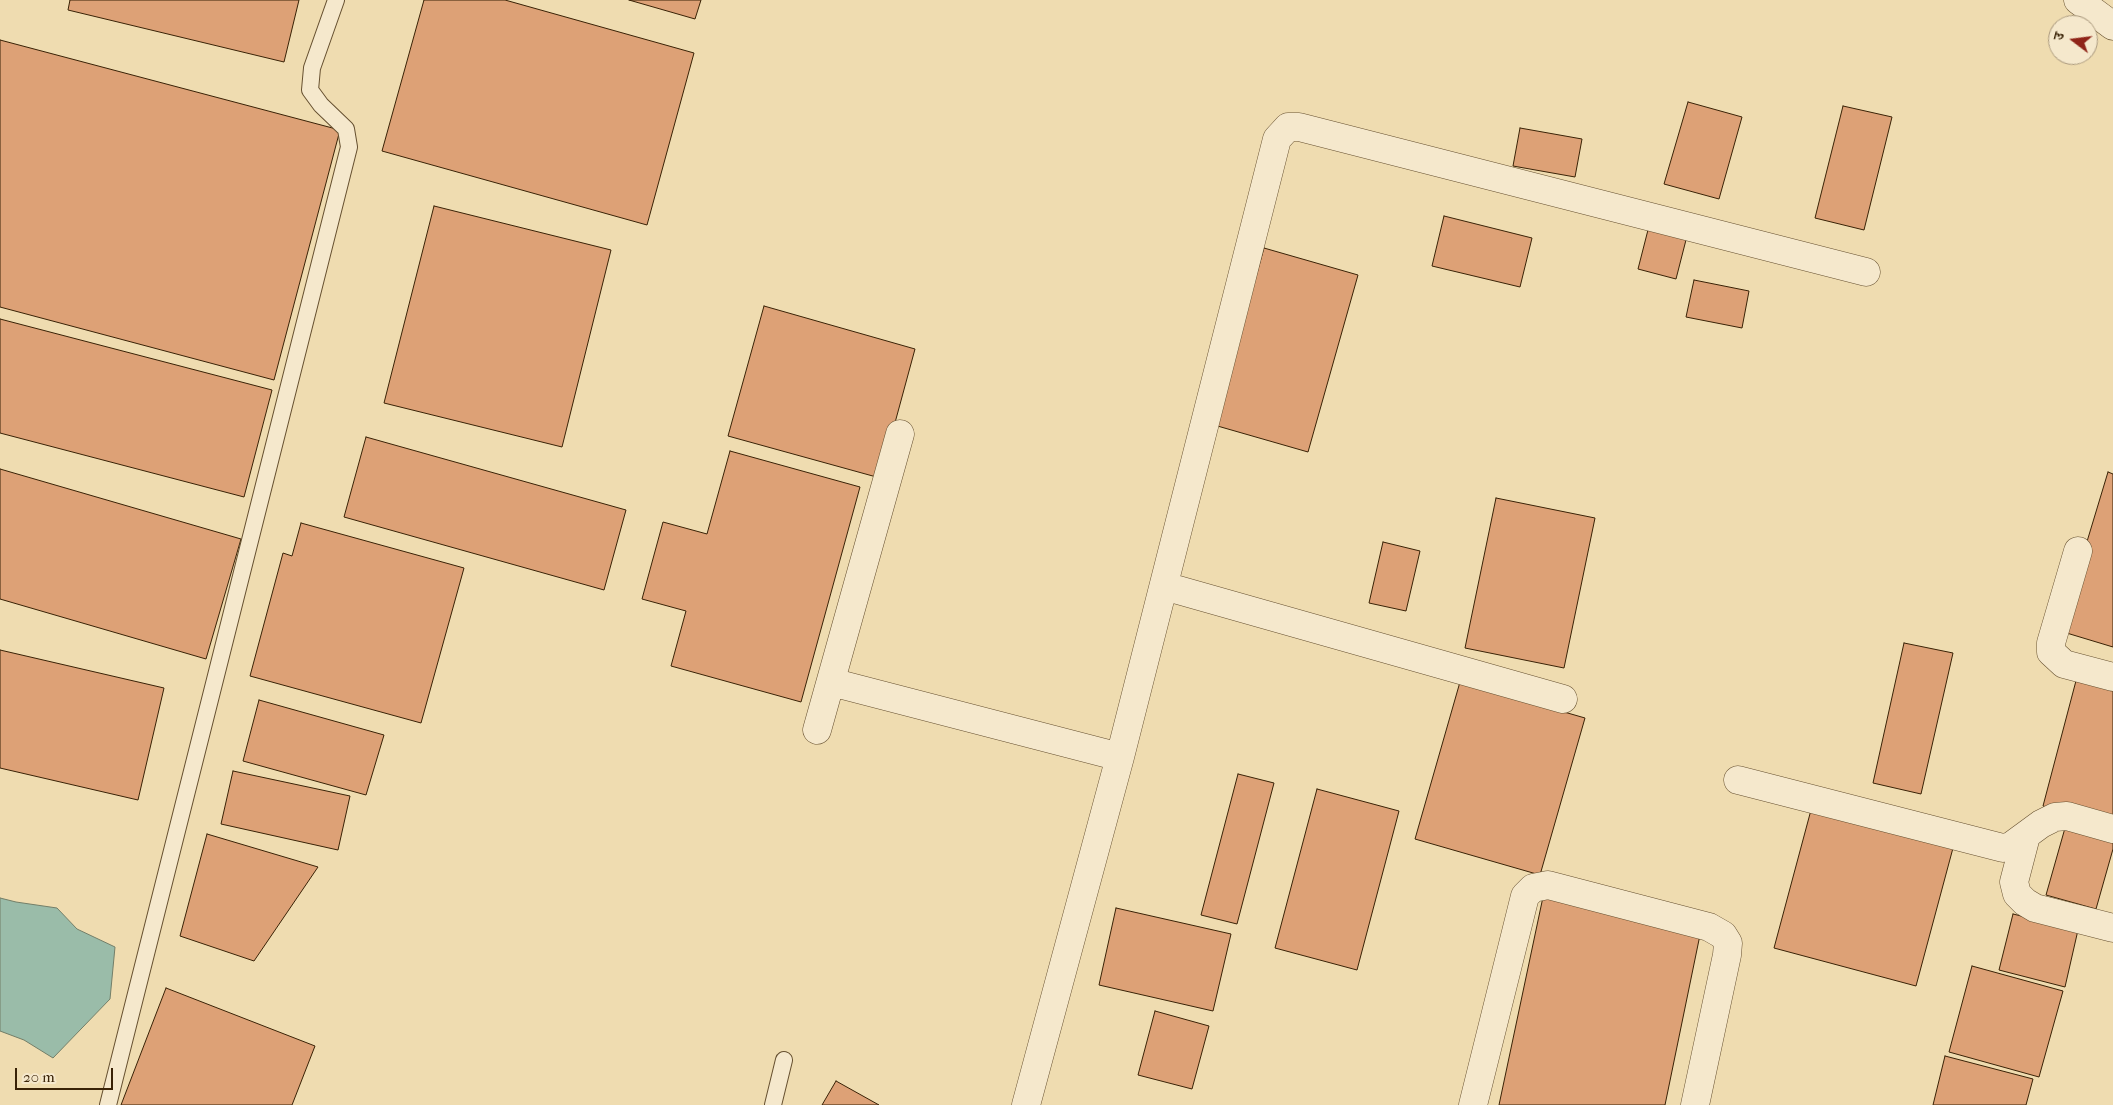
<!DOCTYPE html>
<meta charset="utf-8">
<style>
body{margin:0}
#map{position:relative;width:2113px;height:1105px;overflow:hidden;background:#efdcb0;font-family:"IM FELL French Canon","Noto Serif Devanagari",serif}
canvas{display:block}
.north{position:absolute;left:2048px;top:15px;width:50px;height:50px;box-sizing:border-box;background:#f5e8cc;border:1px solid #aa997d;border-radius:50%;rotate:285deg;font-size:14px;font-weight:700;line-height:20px;text-align:center;color:#392206}
.north::after{content:'';display:block;margin:auto;width:18px;height:22px;background:#8f2418;clip-path:polygon(50% 0,100% 100%,50% 72%,0 100%)}
.scale{position:absolute;left:15px;top:1068px;width:98px;height:22px;box-sizing:border-box;border:2px solid #392206;border-top:0;padding-left:6px;font-size:15px;line-height:18px;white-space:nowrap;color:#392206;-webkit-text-stroke:4px #f5e8cc;paint-order:stroke}
</style>
<div id="map">
<canvas width="2113" height="1105"></canvas>
<div class="north">उ</div>
<div class="scale">20 m</div>
</div>
<script>
const ctx = document.querySelector('canvas').getContext('2d');
ctx.lineJoin = 'round';
function fill(path, color) { ctx.fillStyle = color; ctx.fill(path, 'evenodd'); }
const toPath = rows => new Path2D(rows.map(r => 'M' + r).join(''));
function stroke(path, color, width, dash) { ctx.strokeStyle = color; ctx.lineWidth = width; ctx.lineCap = dash ? 'butt' : 'round'; ctx.setLineDash(dash || []); ctx.stroke(path); }
const water = toPath([
 [0,898,16,902,57,908,77,929,115,947,110,999,53,1058,24,1040,0,1031,0,898]
]);
fill(water, '#9abca9');
stroke(water, '#737e68', 1);
const building = toPath([
 [70,0,299,0,284,62,68,10,70,0],
 [424,0,505,0,694,53,647,225,382,151,424,0],
 [629,0,701,0,695,19,629,0],
 [0,40,340,130,274,380,0,307,0,40],
 [1688,102,1742,117,1719,199,1664,184,1688,102],
 [1843,106,1892,117,1864,230,1815,218,1843,106],
 [1520,128,1582,139,1575,177,1513,166,1520,128],
 [434,206,611,250,562,447,384,403,434,206],
 [1444,216,1532,238,1520,287,1432,266,1444,216],
 [1649,226,1687,236,1676,279,1638,269,1649,226],
 [1264,248,1358,275,1308,452,1214,425,1264,248],
 [1694,280,1749,291,1742,328,1686,317,1694,280],
 [764,306,915,349,880,478,728,436,764,306],
 [0,319,272,390,244,497,0,433,0,319],
 [366,437,626,510,604,590,344,517,366,437],
 [730,451,860,487,801,702,671,666,686,611,642,599,663,522,707,534,730,451],
 [0,469,241,539,206,659,0,599,0,469],
 [2108,472,2113,474,2113,647,2060,631,2108,472],
 [1496,498,1595,518,1564,668,1465,648,1496,498],
 [301,523,464,568,421,723,250,676,283,553,292,556,301,523],
 [1383,542,1420,551,1406,611,1369,603,1383,542],
 [1904,643,1953,653,1921,794,1873,783,1904,643],
 [0,650,164,688,138,800,0,768,0,650],
 [2077,677,2113,687,2113,824,2043,806,2077,677],
 [1460,682,1585,718,1540,875,1415,839,1460,682],
 [259,700,384,735,366,795,243,761,259,700],
 [233,771,350,796,338,850,221,824,233,771],
 [1238,774,1274,783,1237,924,1201,915,1238,774],
 [1317,789,1399,811,1357,970,1275,948,1317,789],
 [1811,810,1953,848,1916,986,1774,948,1811,810],
 [2067,821,2113,834,2113,849,2096,909,2046,895,2067,821],
 [207,834,318,867,254,961,180,936,207,834],
 [1543,897,1701,930,1665,1105,1499,1105,1543,897],
 [1116,908,1231,934,1213,1011,1099,985,1116,908],
 [2013,914,2078,930,2065,987,1999,970,2013,914],
 [1972,966,2063,991,2039,1077,1949,1052,1972,966],
 [166,988,315,1046,292,1105,121,1105,166,988],
 [1155,1011,1209,1026,1192,1089,1138,1075,1155,1011],
 [1945,1056,2033,1079,2026,1105,1933,1105,1945,1056],
 [836,1081,879,1105,822,1105,836,1081]
]);
fill(building, '#dda176');
stroke(building, '#392206', 1);
const service = toPath([
 [108,1105,349,147,346,129,321,105,310,90,312,68,336,0],
 [773,1105,784,1060]
]);
const minor = toPath([
 [2078,551,2051,643,2051,652,2064,664,2113,677],
 [1164,586,1563,699],
 [831,682,1120,757],
 [817,730,900,434],
 [1738,780,2003,848,2011,846,2041,824,2055,817,2067,816,2113,829],
 [2026,836,2014,882,2017,894,2025,902,2035,908,2113,928],
 [1026,1105,1120,757,1277,139,1288,127,1299,127,1866,272],
 [1473,1105,1525,896,1533,888,1548,885,1709,927,1723,935,1728,943,1727,955,1695,1105]
]);
const tertiary = toPath([
 [2078,0,2113,26]
]);
stroke(service, '#665030', 18);
stroke(minor, '#665030', 29);
stroke(tertiary, '#665030', 29);
stroke(service, '#f5e8cc', 16);
stroke(minor, '#f5e8cc', 28);
stroke(tertiary, '#f5e8cc', 28);
</script>
